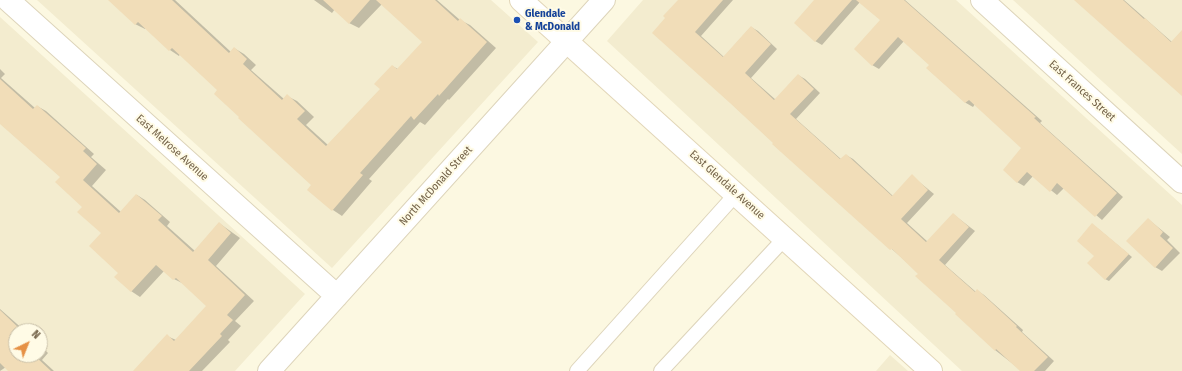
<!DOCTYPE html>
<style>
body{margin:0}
#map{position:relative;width:1182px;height:371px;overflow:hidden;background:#fcf8e1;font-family:"Fira Sans Condensed",sans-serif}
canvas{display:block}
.north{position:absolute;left:8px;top:323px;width:40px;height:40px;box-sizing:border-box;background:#fffbe6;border:1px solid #c7bea7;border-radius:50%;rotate:43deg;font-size:11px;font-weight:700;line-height:16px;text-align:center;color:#736248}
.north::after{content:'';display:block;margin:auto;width:14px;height:18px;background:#e69145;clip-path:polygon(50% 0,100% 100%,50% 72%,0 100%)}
</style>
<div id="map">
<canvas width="1182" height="371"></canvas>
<div class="north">N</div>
</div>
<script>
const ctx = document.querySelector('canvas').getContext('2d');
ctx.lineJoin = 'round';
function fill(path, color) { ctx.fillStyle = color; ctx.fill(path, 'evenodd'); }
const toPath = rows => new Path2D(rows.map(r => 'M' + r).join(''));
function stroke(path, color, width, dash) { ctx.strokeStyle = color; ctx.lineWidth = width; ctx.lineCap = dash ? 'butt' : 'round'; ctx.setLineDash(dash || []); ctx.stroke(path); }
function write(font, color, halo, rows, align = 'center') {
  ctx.font = font + ' "Fira Sans Condensed",sans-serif'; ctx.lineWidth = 4; ctx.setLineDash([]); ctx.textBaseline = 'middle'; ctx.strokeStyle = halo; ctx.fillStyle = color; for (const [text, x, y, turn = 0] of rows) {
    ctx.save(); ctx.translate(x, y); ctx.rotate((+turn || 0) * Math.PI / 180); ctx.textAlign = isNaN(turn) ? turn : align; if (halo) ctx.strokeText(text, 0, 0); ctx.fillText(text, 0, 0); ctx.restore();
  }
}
fill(toPath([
 [37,0,491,0,538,42,332,268],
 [643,0,956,0,1182,205,1182,371,962,371,607,41],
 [1013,0,1182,0,1182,154],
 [0,17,305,294,235,371,0,371],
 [16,331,40,331,40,355,16,355],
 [890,355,908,371,876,371]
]), '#f3eccf');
fill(toPath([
 [126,0,175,0,231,52,234,48,244,54,256,65,251,70,284,99,287,96,297,101,314,117,306,125,328,145,381,89,392,66,398,69,424,42,382,4,359,28,349,23,335,9,332,13,314,0,437,0,460,20,470,25,496,48,449,100,448,99,425,125,420,122,369,179,372,181,342,216,333,210,309,190,312,185,240,117,219,90,180,54,179,56,170,50,146,28,145,29,135,24],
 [682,0,733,0,701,36,724,57,751,27,758,31,777,49,751,78,776,100,798,75,805,79,820,93,796,119,842,160,846,155,853,159,893,196,912,176,934,194,907,223,928,242,953,214,975,231,945,265,976,292,978,291,984,295,1023,330,1022,332,1054,361,1045,371,1022,371,995,350,919,273,773,144,774,143,676,52],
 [815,0,905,0,1042,121,1040,123,1123,197,1102,220,1064,188,1057,195,1033,176,1024,186,1017,182,1023,147,975,104,973,107,966,103,927,68,930,65,904,41,879,69,872,65,881,20,860,2,822,45,815,41],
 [1083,0,1124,0,1172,42,1182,31,1182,94],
 [0,69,5,74,1,78,35,108,37,106,46,111,94,154,91,157,106,170,92,186,121,212,137,195,145,200,170,222,167,226,195,251,219,223,240,238,216,266,254,301,235,321,241,326,228,340,230,342,202,371,134,371,167,336,176,340,208,306,184,284,174,279,164,271,140,297,131,291,120,273,102,233,61,177,0,123],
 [1148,219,1170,237,1167,240,1180,253,1162,271,1155,267],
 [1096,227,1132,257,1109,281,1105,279,1095,256],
 [0,309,25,331,16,331,16,355,40,355,40,345,48,353,42,360,54,371,10,371,6,367,0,371]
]), '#0003');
fill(toPath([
 [108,0,172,0,229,53,234,47,247,59,243,64,282,100,287,94,305,111,297,119,326,146,380,89,374,84,392,65,397,69,422,42,376,0,435,0,458,21,460,18,487,42,439,96,438,94,414,120,411,116,360,173,363,175,332,211,307,190,311,185,238,118,239,117,214,94,217,90,172,48,169,51,138,22,135,25],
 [323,0,370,0,349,24],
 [678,0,723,0,695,32,723,57,751,26,771,44,745,73,774,100,798,74,814,89,790,114,840,159,846,154,892,196,912,174,928,190,901,219,926,242,953,213,969,227,939,260,975,292,977,289,1017,326,1016,327,1048,357,1034,371,1020,371,996,349,995,351,955,314,956,313,915,276,918,274,892,249,890,250,772,144,773,143,730,103,652,33,665,18,663,16],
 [814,0,852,0,815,42,794,23],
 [856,0,904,0,1036,117,1034,118,1117,193,1095,217,1057,183,1050,192,1027,172,1017,183,1003,170,1021,148,969,100,965,103,926,68,929,65,898,37,872,66,854,49,880,20],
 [1074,0,1123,0,1144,19,1145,18,1171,42,1182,30,1182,96],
 [0,79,33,109,37,105,86,148,83,151,97,164,83,180,119,213,136,194,162,216,158,220,193,252,219,222,231,233,208,260,245,295,227,315,233,320,220,334,222,336,189,371,133,371,167,334,174,341,206,306,176,278,173,280,156,265,131,292,114,277,118,273,89,246,101,233,77,212,82,207,55,182,60,177,0,124],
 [1148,218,1163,232,1160,236,1173,248,1155,268,1126,241],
 [1092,223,1129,254,1105,280,1087,263,1094,256,1077,241],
 [0,310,22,331,16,331,16,355,34,355,51,371,8,371,0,363]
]), '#f1ddb8');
const lane = toPath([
 [577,371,736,194],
 [661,371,785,238]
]);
const street = toPath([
 [8,0,337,296],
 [982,0,1182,182],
 [269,371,604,0]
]);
const secondary = toPath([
 [521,0,931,371]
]);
stroke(lane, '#ddd4ba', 16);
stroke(street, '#ddd4ba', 24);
stroke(secondary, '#e2d6b8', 24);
stroke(lane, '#fff', 14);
stroke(street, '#fff', 22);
stroke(secondary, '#fff', 22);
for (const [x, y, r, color] of [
 [517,20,4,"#1a4fb4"]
]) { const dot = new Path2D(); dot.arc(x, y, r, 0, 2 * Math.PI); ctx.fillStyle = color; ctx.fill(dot); stroke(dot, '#fffbe6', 1.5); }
write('bold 11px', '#164399', '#fffbe6', [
 ["Glendale",525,14],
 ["& McDonald",525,27]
], 'left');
write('11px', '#736248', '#fffbe6', [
 ["East Frances Street",1082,91,42],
 ["East Melrose Avenue",172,148,42],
 ["East Glendale Avenue",727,185,42],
 ["North McDonald Street",436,186,-48]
]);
</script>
